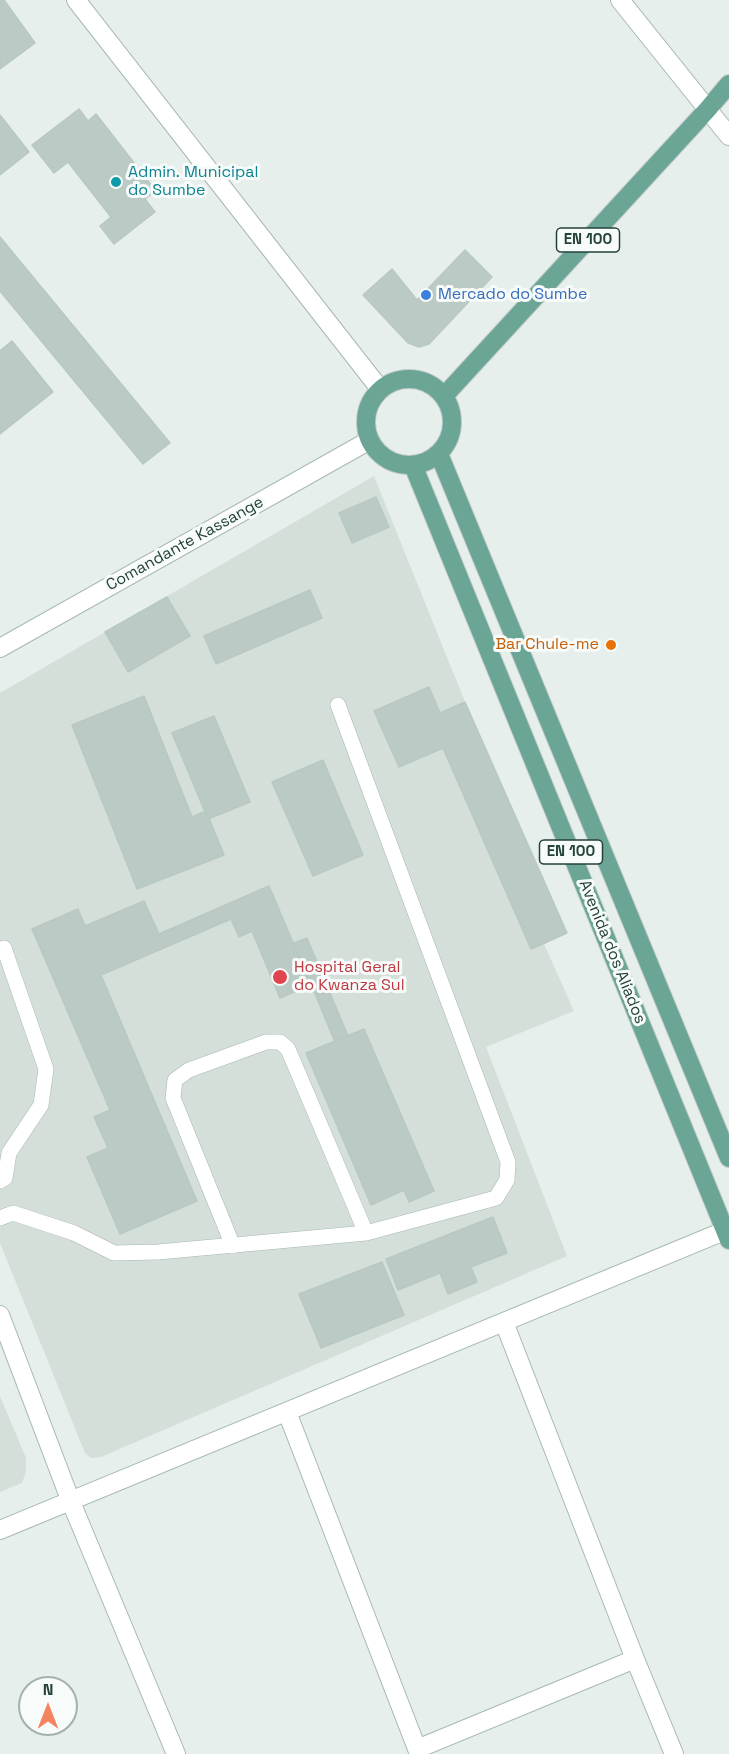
<!DOCTYPE html>
<style>
body{margin:0}
#map{position:relative;width:729px;height:1754px;overflow:hidden;background:#e6efeb;font-family:"Space Grotesk",sans-serif}
canvas{display:block}
.north{position:absolute;left:18px;top:1676px;width:60px;height:60px;box-sizing:border-box;background:#f7fbf9;border:2px solid #a3b1ad;border-radius:50%;rotate:0deg;font-size:16px;font-weight:700;line-height:24px;text-align:center;color:#24423a}
.north::after{content:'';display:block;margin:auto;width:21px;height:27px;background:#f4845f;clip-path:polygon(50% 0,100% 100%,50% 72%,0 100%)}
</style>
<div id="map">
<canvas width="729" height="1754"></canvas>
<div class="north">N</div>
</div>
<script>
const ctx = document.querySelector('canvas').getContext('2d');
ctx.lineJoin = 'round';
function fill(path, color) { ctx.fillStyle = color; ctx.fill(path, 'evenodd'); }
const toPath = rows => new Path2D(rows.map(r => 'M' + r).join(''));
function stroke(path, color, width, dash) { ctx.strokeStyle = color; ctx.lineWidth = width; ctx.lineCap = dash ? 'butt' : 'round'; ctx.setLineDash(dash || []); ctx.stroke(path); }
function write(font, color, halo, rows, align = 'center') {
  ctx.font = font + ' "Space Grotesk",sans-serif'; ctx.lineWidth = 6; ctx.setLineDash([]); ctx.textBaseline = 'middle'; ctx.strokeStyle = halo; ctx.fillStyle = color; for (const [text, x, y, turn = 0] of rows) {
    ctx.save(); ctx.translate(x, y); ctx.rotate((+turn || 0) * Math.PI / 180); ctx.textAlign = isNaN(turn) ? turn : align; if (halo) ctx.strokeText(text, 0, 0); ctx.fillText(text, 0, 0); ctx.restore();
  }
}
fill(toPath([
 [374,476,465,702,567,933,544,944,574,1011,486,1047,567,1256,101,1457,91,1458,85,1453,0,1243,0,693],
 [0,1396,26,1458,26,1472,22,1483,0,1492]
]), '#d4dfda');
const building = toPath([
 [0,0,4,0,35,43,0,69,0,0],
 [79,109,88,121,96,114,156,191,145,199,155,212,114,244,100,226,111,217,68,162,54,173,32,145,79,109],
 [0,115,29,152,0,175,0,115],
 [0,237,170,443,143,464,0,291,0,237],
 [465,250,492,277,429,344,419,347,408,343,363,295,392,269,417,300,465,250],
 [12,341,53,392,0,434,0,351,12,341],
 [376,497,389,527,352,543,339,513,376,497],
 [310,590,322,618,216,664,204,636,310,590],
 [167,597,190,636,128,672,105,632,167,597],
 [429,687,440,713,465,702,567,933,531,949,443,748,399,767,374,711,429,687],
 [144,696,192,817,206,811,224,855,137,889,72,725,144,696],
 [214,716,250,802,208,819,172,733,214,716],
 [323,760,363,855,313,876,272,782,323,760],
 [269,886,311,985,280,998,252,931,239,937,231,919,101,975,197,1201,120,1234,87,1157,108,1148,94,1117,110,1110,32,929,78,909,85,926,144,901,159,934,269,886],
 [307,938,348,1036,335,1042,294,943,307,938],
 [364,1029,434,1191,409,1202,404,1190,371,1205,306,1053,364,1029],
 [493,1217,507,1253,471,1267,477,1282,448,1294,440,1273,398,1290,386,1259,493,1217],
 [382,1262,404,1315,321,1348,299,1294,382,1262]
]);
fill(building, '#bbcac4');
stroke(building, '#b8c9c2', 1.5);
const lane = toPath([
 [0,1181,5,1178,9,1153,41,1105,46,1069,4,948],
 [0,1218,13,1213,74,1233,114,1253,158,1252,366,1233,496,1198,507,1180,508,1162,338,705],
 [233,1246,173,1098,175,1080,189,1070,266,1042,280,1042,288,1049,366,1233]
]);
const street = toPath([
 [76,0,380,389],
 [620,0,729,136],
 [0,648,370,440],
 [0,1315,71,1502,176,1754],
 [504,1322,635,1659,674,1754],
 [287,1412,419,1754],
 [0,1530,729,1229],
 [417,1749,635,1659]
]);
const primary = toPath([
 '366 422a43 43 0 1 1 86 0a43 43 0 1 1-86 0Z',
 [445,395,707,110,729,84],
 [439,454,729,1158],
 [413,465,729,1240]
]);
stroke(lane, '#a8b8b2', 16);
stroke(street, '#a8b8b2', 20);
stroke(primary, '#c2cac8', 20);
stroke(lane, '#fff', 15);
stroke(street, '#fff', 18);
stroke(primary, '#6aa596', 18);
for (const [x, y, r, color] of [
 [116,182,6,"#0f9aa8"],
 [426,295,6,"#3f7fe0"],
 [611,645,6,"#e8710a"],
 [280,977,8,"#e0444e"]
]) { const dot = new Path2D(); dot.arc(x, y, r, 0, 2 * Math.PI); ctx.fillStyle = color; ctx.fill(dot); stroke(dot, '#f7fbf9', 2); }
for (const [x, y, w] of [
 [588,240,63],
 [571,852,63]
]) { const box = new Path2D(); box.roundRect(x - w / 2, y - 12, w, 24, 4.5); ctx.fillStyle = '#f7fbf9'; ctx.fill(box); stroke(box, '#24423a', 1.5); }
write('bold 15px', '#24423a', null, [
 ["EN 100",588,240],
 ["EN 100",571,852]
]);
write('16px', '#0d838f', '#f7fbf9', [
 ["Admin. Municipal",128,173],
 ["do Sumbe",128,191]
], 'left');
write('16px', '#366cbe', '#f7fbf9', [
 ["Mercado do Sumbe",438,295]
], 'left');
write('16px', '#24423a', '#f7fbf9', [
 ["Comandante Kassange",185,544,-29],
 ["Avenida dos Aliados",612,952,68]
]);
write('16px', '#c56008', '#f7fbf9', [
 ["Bar Chule-me",599,645]
], 'right');
write('16px', '#be3a42', '#f7fbf9', [
 ["Hospital Geral",294,968],
 ["do Kwanza Sul",294,986]
], 'left');
</script>
